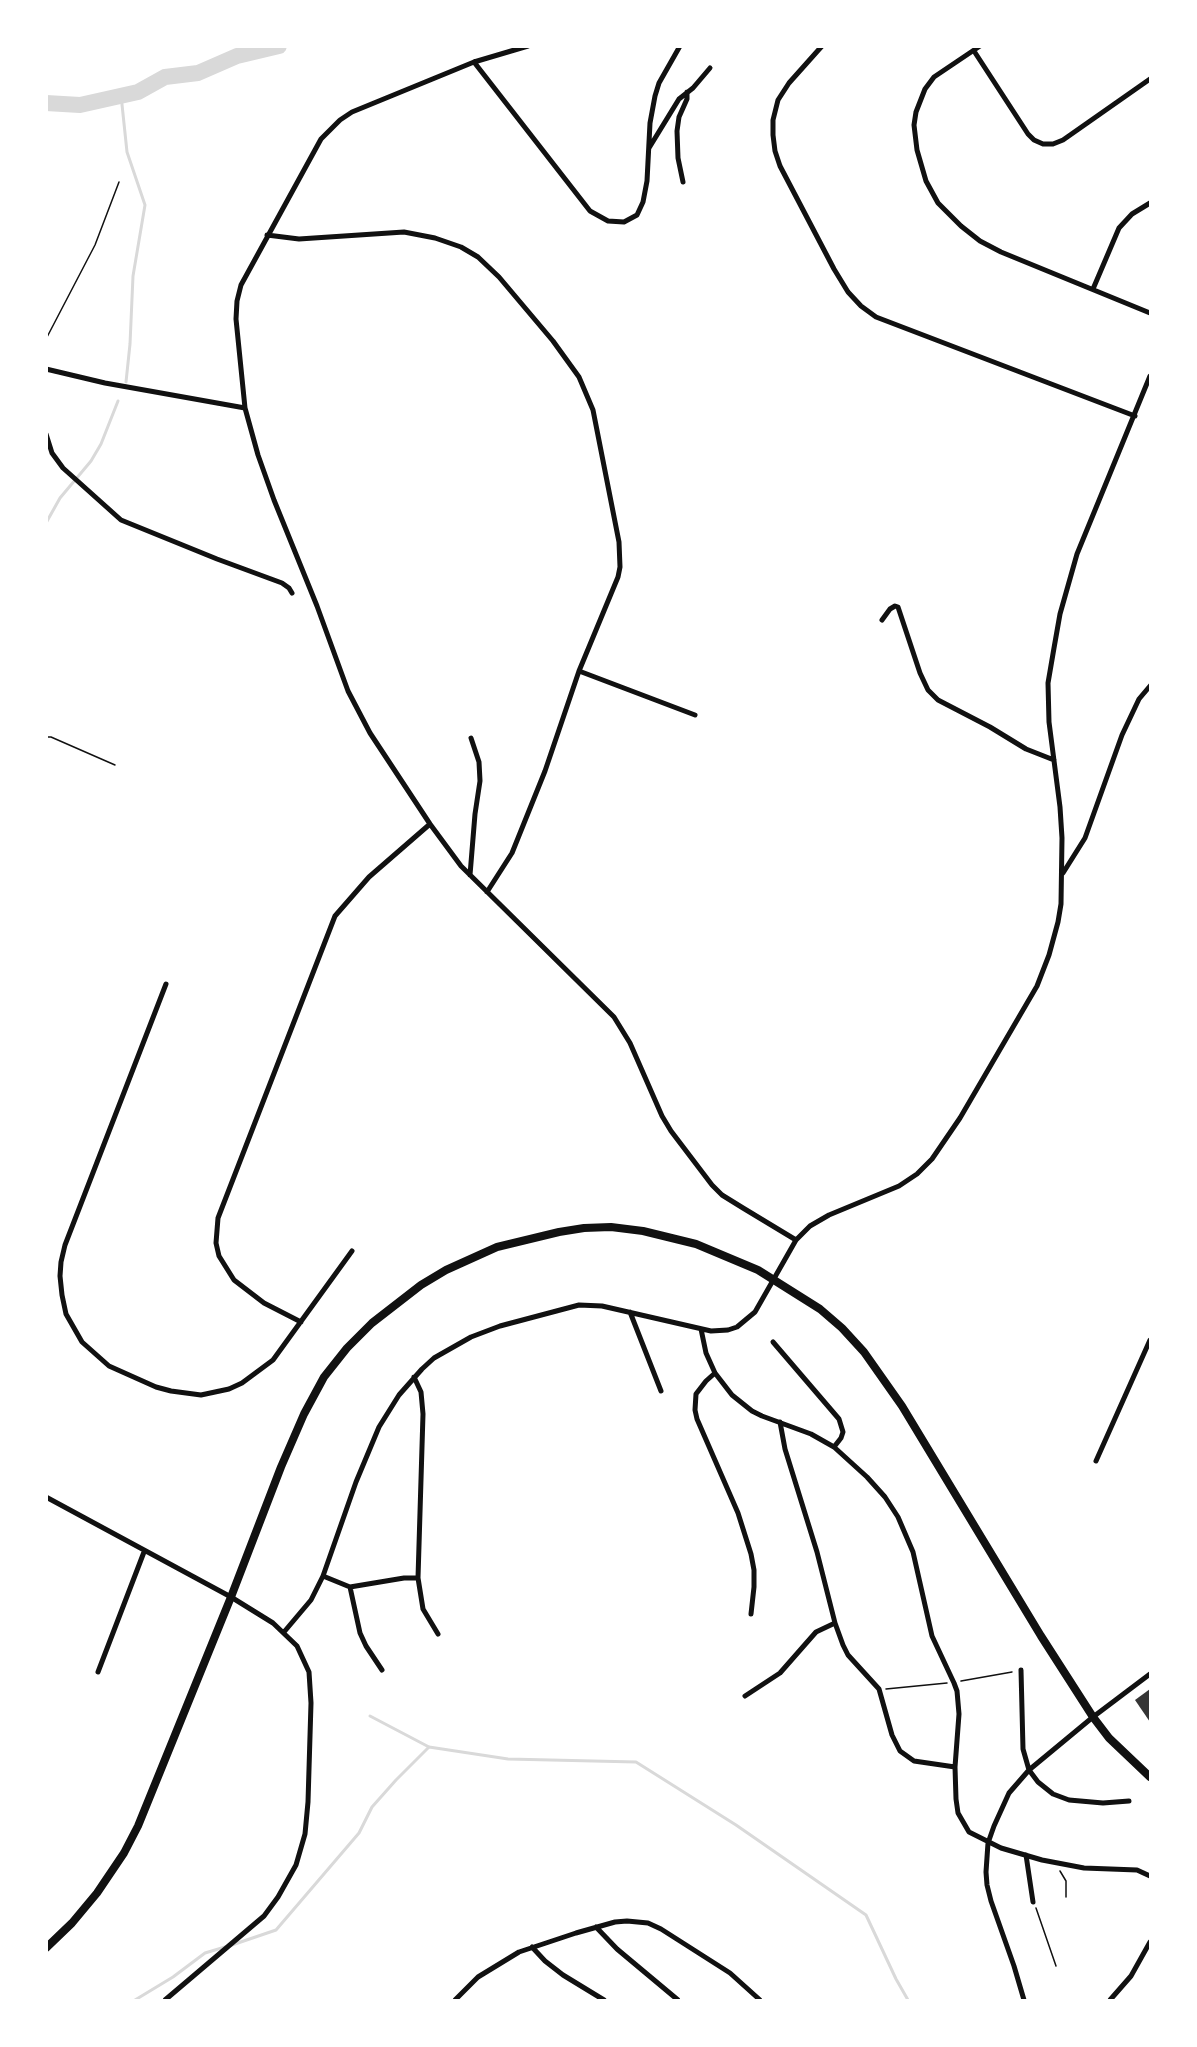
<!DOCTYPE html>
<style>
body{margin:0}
#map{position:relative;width:1197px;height:2047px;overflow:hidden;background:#fff;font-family:"Asap Condensed",sans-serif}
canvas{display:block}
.frame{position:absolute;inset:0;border:48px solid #fff;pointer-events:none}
</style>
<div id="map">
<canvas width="1197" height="2047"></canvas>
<div class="frame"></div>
</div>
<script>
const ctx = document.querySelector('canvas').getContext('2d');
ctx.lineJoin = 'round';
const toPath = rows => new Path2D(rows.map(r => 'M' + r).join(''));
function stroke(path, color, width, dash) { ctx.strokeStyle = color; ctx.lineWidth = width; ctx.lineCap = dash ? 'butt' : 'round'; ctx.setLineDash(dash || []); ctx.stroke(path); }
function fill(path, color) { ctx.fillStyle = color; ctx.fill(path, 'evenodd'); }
stroke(toPath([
 [121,95,127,152,145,205,133,276,130,344,126,382],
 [46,523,60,498,91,461,101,444,118,401],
 [370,1716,429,1747,508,1759,636,1762,736,1825,866,1915,896,1979,908,2000],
 [232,1945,276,1930,359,1833,372,1807,396,1780,429,1747],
 [135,2000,173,1977,205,1953,225,1947]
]), '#d9d9d9', 3);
stroke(toPath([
 [46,103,80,105,138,92,165,77,198,73,237,56,279,46]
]), '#d9d9d9', 16);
fill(toPath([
 [1150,1689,1150,1722,1135,1700]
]), '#353535');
stroke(toPath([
 [46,339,95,245,119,182],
 [46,737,51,737,115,765],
 [961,1681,1012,1672],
 [886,1689,947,1683],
 [1060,1871,1066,1881,1066,1897],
 [1036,1908,1056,1966]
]), '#111', 1.5);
stroke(toPath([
 [528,46,474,62,352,112,340,120,321,139,241,285,237,301,236,319,245,408,258,455,274,500,317,606,348,691,370,733,430,824,461,866,614,1017,630,1043,662,1116,671,1131,712,1185,722,1195,743,1208,796,1240],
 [822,46,789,83,778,100,773,120,773,135,775,151,780,166,834,269,848,292,861,306,876,317,1135,416],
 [980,46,934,77,925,89,916,112,914,125,917,150,926,181,938,203,961,226,980,241,1001,252,1150,313],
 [974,51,1028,134,1034,140,1043,144,1053,144,1063,140,1150,79],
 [474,62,590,211,608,221,624,222,637,215,643,202,647,181,650,123,655,96,659,83,680,46],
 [649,148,679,99,693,88,710,68],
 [683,182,678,158,677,131,679,117,687,99,687,92],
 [267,235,299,239,404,232,435,238,461,247,478,257,499,277,553,341,579,377,593,410,619,542,620,567,618,577,579,671,545,771,512,853,487,892],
 [1093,289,1119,228,1132,214,1150,203],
 [46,369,105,383,245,408],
 [46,434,52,453,63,468,121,520,217,559,282,583,289,588,292,593],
 [882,620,890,609,895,606,898,607,920,673,928,690,938,700,990,727,1026,749,1054,760],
 [579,671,695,715],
 [1063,873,1085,838,1122,735,1139,699,1150,686],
 [470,875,475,814,480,781,479,762,471,738],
 [166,984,65,1245,61,1262,60,1276,62,1295,66,1314,82,1342,109,1366,156,1387,171,1391,201,1395,229,1389,242,1383,273,1360,352,1251],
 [630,1312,661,1391],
 [301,1322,264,1303,234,1280,219,1256,216,1243,218,1218,335,916,369,877,430,824],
 [701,1329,706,1353,715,1373,732,1395,752,1411,762,1416,811,1434,834,1447,867,1477,885,1497,898,1517,913,1552,932,1636,954,1683,957,1691,959,1714,955,1767,956,1799,958,1813,969,1832,1001,1848,1042,1860,1084,1868,1137,1870,1150,1876],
 [773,1342,839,1419,843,1432,841,1438,834,1447],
 [715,1373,706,1381,696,1394,695,1410,697,1419,738,1513,751,1554,754,1570,754,1587,751,1614],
 [414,1377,421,1392,423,1414,418,1578,423,1609,438,1634],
 [780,1422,785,1449,817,1552,835,1623,843,1645,848,1655,879,1689,892,1735,900,1751,914,1761,955,1767],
 [1096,1461,1150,1340],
 [46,1497,231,1597,273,1623,297,1646,309,1672,311,1703,308,1802,305,1834,296,1865,278,1897,264,1916,165,2000],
 [323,1576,350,1587,404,1578,418,1578],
 [350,1587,360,1633,366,1646,382,1670],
 [284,1632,311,1600,323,1576,356,1482,379,1427,399,1395,422,1369,434,1358,471,1337,500,1326,579,1305,602,1306,711,1331,728,1330,737,1327,755,1312,796,1240,810,1226,829,1215,899,1186,917,1174,932,1159,960,1118,1037,986,1049,955,1058,922,1061,904,1062,838,1060,807,1049,722,1048,683,1054,648,1060,614,1077,554,1150,376],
 [1021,1670,1023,1749,1029,1770,1038,1782,1053,1794,1069,1800,1103,1803,1129,1801],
 [98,1672,144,1552],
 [745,1696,780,1673,816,1632,835,1623],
 [1026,1855,1033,1902],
 [596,1927,617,1949,678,2000],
 [532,1947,545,1961,563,1975,604,2000],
 [455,2000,478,1977,519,1952,576,1933,615,1922,627,1921,648,1923,661,1929,730,1973,760,2000],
 [1024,2000,1014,1966,991,1901,987,1885,986,1872,988,1843,994,1826,1009,1793,1029,1770,1093,1717,1150,1674],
 [1110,2000,1131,1976,1150,1942]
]), '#111', 5);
stroke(toPath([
 [46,1948,72,1923,97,1893,124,1853,138,1826,231,1597,281,1467,304,1414,324,1377,347,1348,372,1323,421,1285,446,1270,497,1247,559,1232,584,1228,611,1227,643,1231,696,1244,758,1270,820,1309,842,1328,864,1352,902,1406,1041,1636,1093,1717,1109,1738,1150,1777]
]), '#111', 8);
</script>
